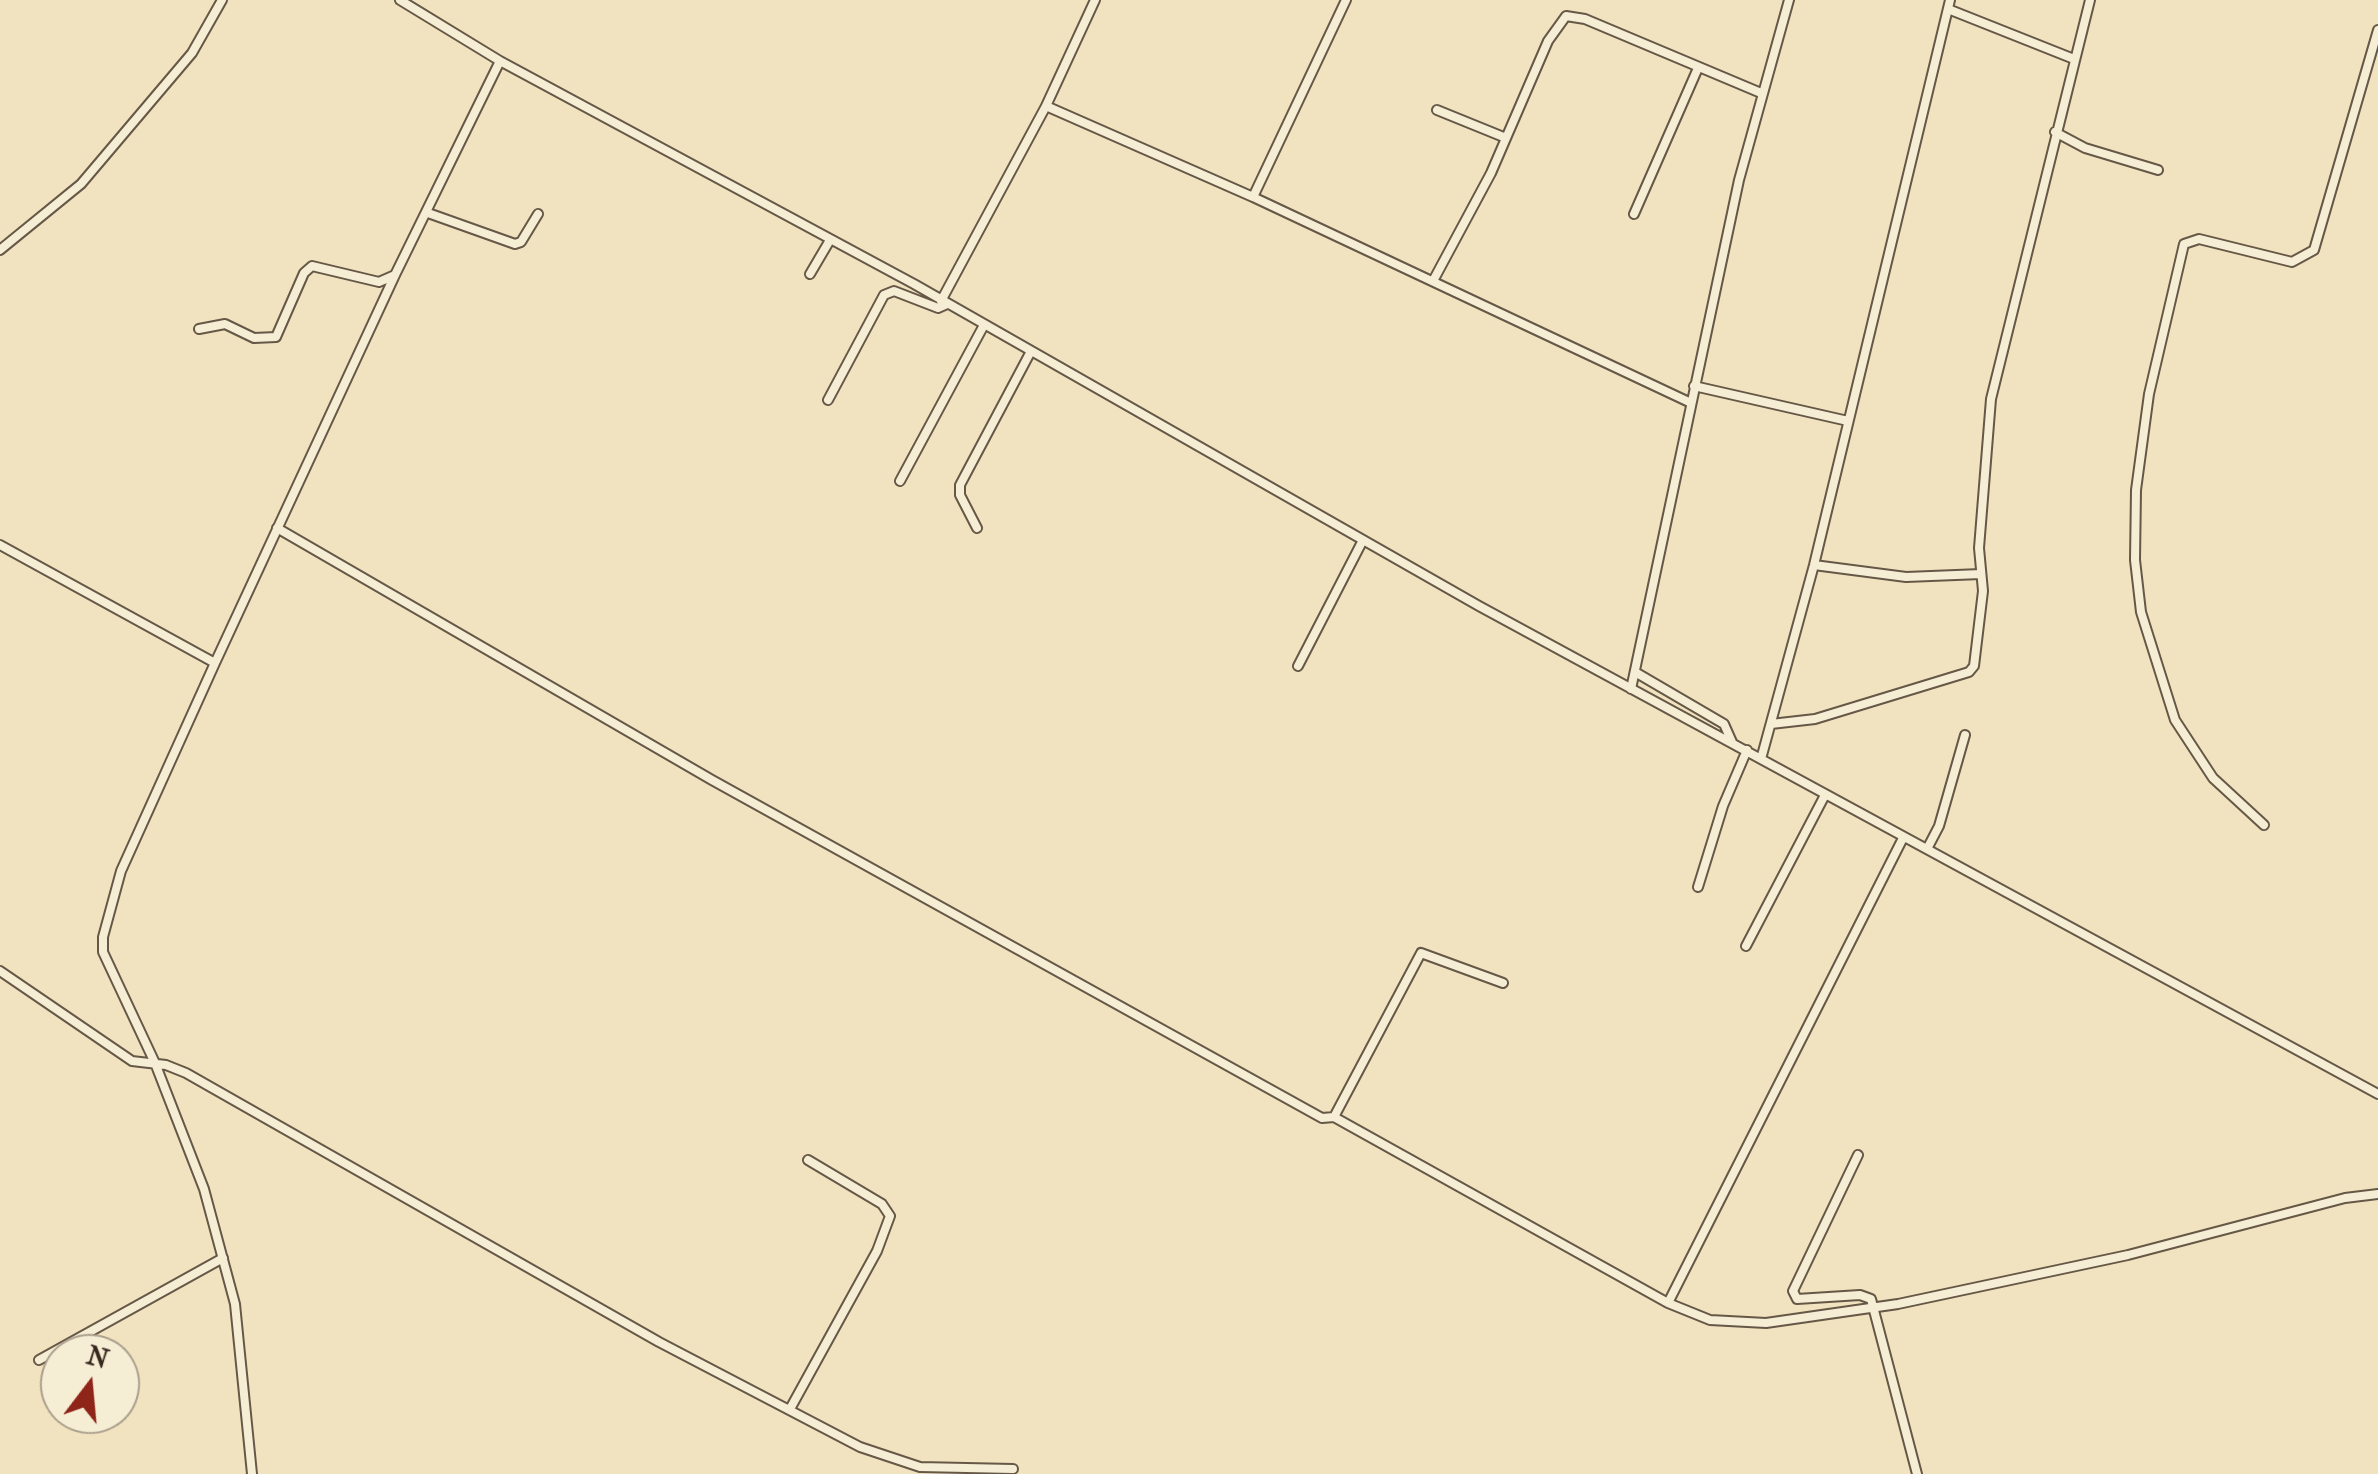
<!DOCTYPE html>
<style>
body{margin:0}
#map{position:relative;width:2378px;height:1474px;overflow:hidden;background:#f1e3bf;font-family:"IM FELL French Canon",serif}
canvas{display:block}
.north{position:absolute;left:40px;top:1334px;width:100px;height:100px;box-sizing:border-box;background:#f6edd5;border:2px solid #aa9f8c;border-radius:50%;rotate:16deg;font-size:28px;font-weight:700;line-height:40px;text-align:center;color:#37291e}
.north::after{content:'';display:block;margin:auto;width:35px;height:45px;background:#8f2418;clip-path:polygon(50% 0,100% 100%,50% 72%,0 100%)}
</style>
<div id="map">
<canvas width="2378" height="1474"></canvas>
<div class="north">N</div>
</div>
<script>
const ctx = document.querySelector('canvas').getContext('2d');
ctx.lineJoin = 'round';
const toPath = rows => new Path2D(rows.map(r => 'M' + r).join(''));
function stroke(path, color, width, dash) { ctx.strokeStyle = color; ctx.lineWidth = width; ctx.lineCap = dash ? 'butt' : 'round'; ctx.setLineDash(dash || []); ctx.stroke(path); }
const minor = toPath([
 [400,0,500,61,914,284,1479,606,2378,1094],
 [1948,9,2074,59],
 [1046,106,1253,197,1689,402],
 [1437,110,1506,138],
 [2055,132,2085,148,2158,170],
 [1253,197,1346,0],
 [428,213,515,244,521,242,538,214],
 [1634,214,1698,68],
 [0,250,81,184,192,53,222,0],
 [810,274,830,240],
 [1433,281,1491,173,1548,41,1566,16,1585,19,1761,93],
 [941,301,1046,106,1095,0],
 [199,329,225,324,254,338,276,337,304,273,312,266,379,282,395,275],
 [1694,386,1848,421],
 [828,400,884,295,894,291,938,308,947,304],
 [900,481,984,325],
 [277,528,712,780,1322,1118,1334,1117,1421,953,1503,983],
 [977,528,960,495,960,485,1030,353],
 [0,545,215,663],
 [1814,565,1906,577,1981,574],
 [1298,666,1363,540],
 [1635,672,1724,724,1732,742],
 [1631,689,1739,180,1789,0],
 [1771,724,1815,719,1969,672,1974,666,1983,591,1979,548,1991,399,2090,0],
 [1761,759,1814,565,1950,0],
 [2264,825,2213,778,2175,720,2141,612,2135,560,2136,490,2149,394,2184,244,2199,239,2292,262,2314,250,2378,30],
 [1927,849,1939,826,1965,735],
 [1698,887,1723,806,1747,750],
 [1746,946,1825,795],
 [0,971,132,1061,166,1065,186,1073,659,1342,860,1447,920,1467,1013,1469],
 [1334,1117,1668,1303,1710,1320,1766,1323,1898,1304,2128,1255,2345,1198,2378,1194],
 [1858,1155,1793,1291,1797,1299,1860,1295,1871,1299,1917,1474],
 [1668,1303,1903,838],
 [39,1360,223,1258],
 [790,1409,877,1251,890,1216,882,1204,808,1160],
 [252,1474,235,1304,204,1189,155,1063,103,952,103,937,121,871,215,663,395,275,500,61]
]);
stroke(minor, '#665846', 12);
stroke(minor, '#f6edd5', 8);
</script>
